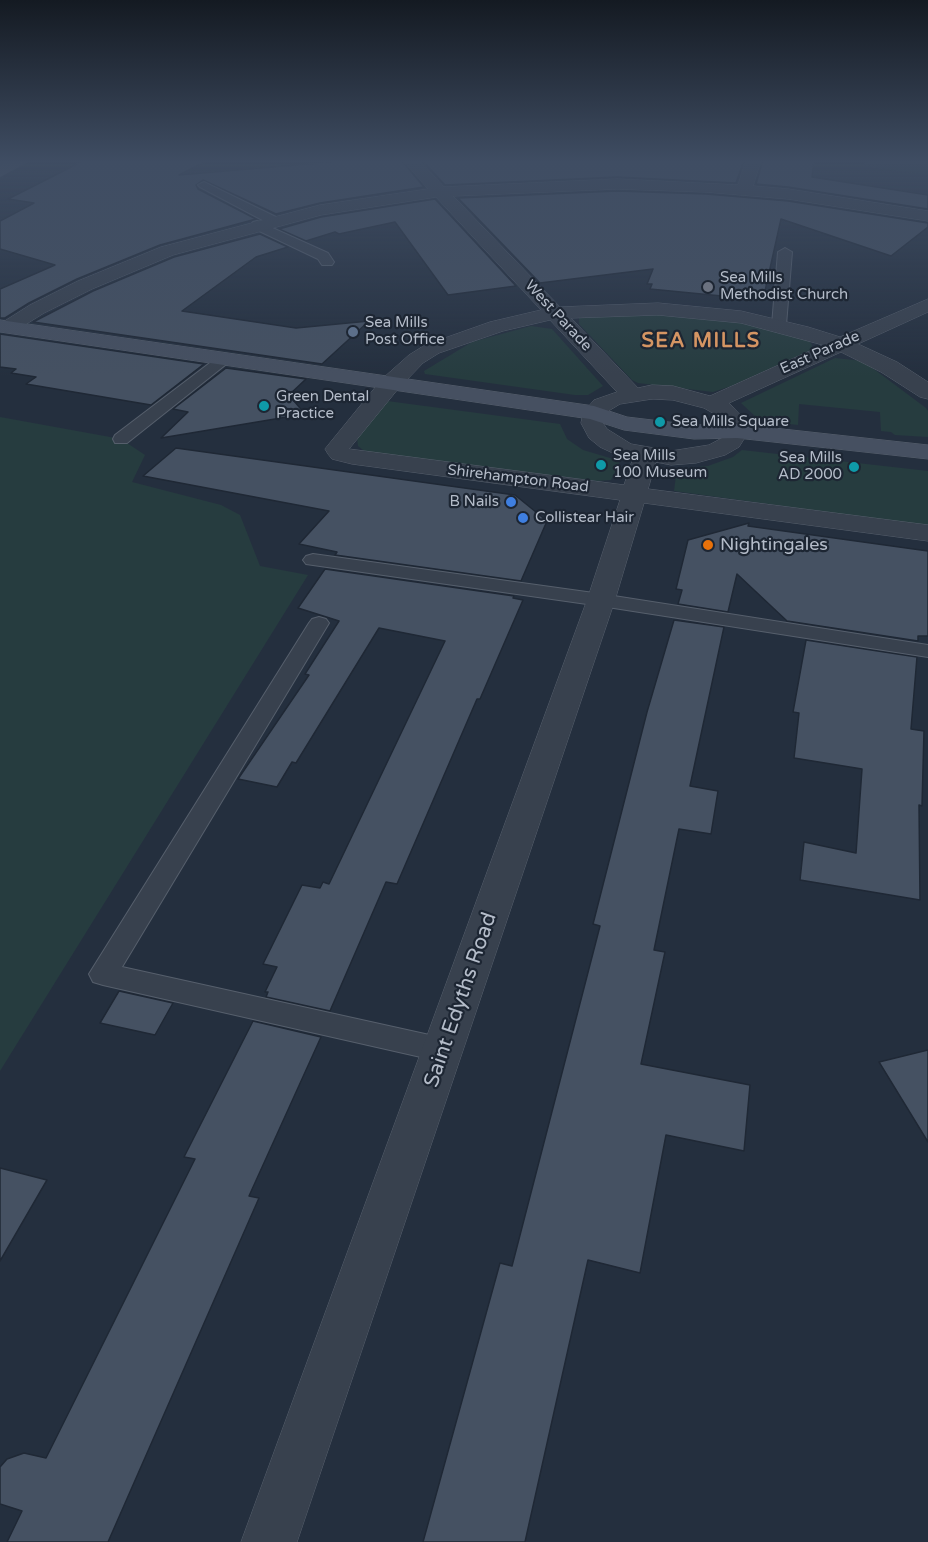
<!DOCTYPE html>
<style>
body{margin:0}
canvas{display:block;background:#242f3e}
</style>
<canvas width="928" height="1542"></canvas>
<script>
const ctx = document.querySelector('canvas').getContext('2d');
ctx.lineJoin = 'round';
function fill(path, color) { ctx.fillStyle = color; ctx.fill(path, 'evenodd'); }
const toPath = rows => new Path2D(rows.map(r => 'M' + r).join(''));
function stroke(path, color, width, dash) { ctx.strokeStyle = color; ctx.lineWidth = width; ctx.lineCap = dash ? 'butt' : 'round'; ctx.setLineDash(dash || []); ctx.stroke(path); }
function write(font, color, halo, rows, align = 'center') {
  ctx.font = font + ' "Varela Round",sans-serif'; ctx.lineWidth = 4.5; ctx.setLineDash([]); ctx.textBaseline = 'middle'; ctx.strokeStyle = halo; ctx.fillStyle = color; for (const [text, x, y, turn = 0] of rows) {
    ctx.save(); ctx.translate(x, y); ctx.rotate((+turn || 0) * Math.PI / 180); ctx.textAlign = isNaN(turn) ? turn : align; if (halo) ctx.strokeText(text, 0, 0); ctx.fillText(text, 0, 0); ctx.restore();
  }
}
fill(toPath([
 [865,160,928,160,928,175,864,166],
 [644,313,723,319,777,330,809,340,812,345,811,350,731,386,713,392,638,383,632,380,579,324,579,318],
 [531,326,552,329,603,386,588,395,575,395,425,374,424,371,472,342],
 [835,358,863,361,926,408,928,411,928,437,895,435,891,432,881,431,880,412,799,404,798,425,764,421,756,417,741,403],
 [387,401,560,424,567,439,583,450,620,461,611,480,597,481,367,453,358,446,357,437],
 [0,417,121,439,145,455,132,482,221,505,240,515,260,566,308,575,0,1071],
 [742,450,928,471,928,526,674,491,677,469,708,466,733,457]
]), '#263c3f');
const building = toPath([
 [85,160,208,160,179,175,355,160,401,160,424,187,320,203,276,214,203,180,196,185,198,189,256,219,160,245,77,279,29,303,5,318,0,318,0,289,55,265,0,249,0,221,34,203,8,199,85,160],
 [422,160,744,160,736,183,617,177,445,185,422,160],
 [763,160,814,160,812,177,928,195,928,209,788,187,756,184,763,160],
 [617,191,706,194,788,201,928,223,928,227,891,256,781,219,763,300,650,289,652,284,647,284,653,269,540,283,458,198,617,191],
 [435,199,516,286,448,295,395,222,339,234,335,232,306,241,279,229,321,217,435,199],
 [260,234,288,247,256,257,182,311,296,328,369,321,322,364,33,322,93,291,174,257,260,234],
 [0,334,204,364,151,405,26,384,36,377,11,373,16,369,0,367,0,334],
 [226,368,306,379,289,395,305,414,161,438,188,412,173,409,226,368],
 [176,448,515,495,547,521,521,581,335,555,337,552,299,544,329,511,143,476,176,448],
 [749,523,748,526,928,551,928,636,918,636,918,641,787,621,737,574,728,612,678,604,682,590,676,589,688,540,749,523],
 [325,569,514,596,513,598,523,600,480,699,477,699,397,884,386,882,330,1011,266,997,268,992,265,992,277,967,263,964,302,885,320,888,323,882,329,884,445,641,379,628,296,763,292,762,277,787,238,779,309,675,305,674,339,621,298,608,325,569],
 [674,620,724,627,690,786,718,791,711,834,679,829,654,950,665,952,641,1064,750,1085,744,1151,666,1135,640,1273,588,1260,525,1542,423,1542,500,1263,512,1266,600,926,593,924,647,712,674,620],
 [806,640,917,657,911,729,924,731,922,806,919,805,920,900,800,880,804,842,856,853,862,769,794,758,799,713,793,712,806,640],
 [119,991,173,1003,155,1035,100,1023,119,991],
 [253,1021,321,1037,249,1196,259,1198,108,1542,7,1542,22,1511,0,1504,0,1467,7,1459,24,1453,46,1458,195,1159,184,1157,253,1021],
 [928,1050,928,1142,879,1062,928,1050],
 [0,1168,47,1180,0,1261,0,1168]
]);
fill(building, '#455162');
stroke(building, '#1f2835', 1.5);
const service = toPath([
 [0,160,21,160,24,163,18,166,0,164,0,160],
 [204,182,278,218,280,221,278,224,270,224,200,187,198,185,204,182],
 [257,221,328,253,334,262,332,265,322,265,318,259,253,228,251,225,253,222,257,221],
 [785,248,792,252,786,325,779,329,772,325,778,252,785,248],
 [224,354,229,356,232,359,229,362,127,443,115,443,113,439,115,435,219,356,224,354],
 [313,554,601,594,928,645,928,657,601,606,306,564,303,560,306,556,313,554],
 [319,617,326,619,329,623,122,967,443,1038,454,1041,458,1050,454,1059,443,1062,103,985,93,982,89,974,309,623,312,619,319,617]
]);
const minor = toPath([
 [403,160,419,160,444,187,617,179,738,185,746,160,761,160,753,186,788,189,928,211,928,221,788,199,706,192,617,189,453,196,560,307,658,303,741,311,808,327,840,337,928,299,928,312,858,344,897,362,928,382,928,399,920,397,881,372,841,352,729,403,746,421,749,431,739,447,725,455,696,463,671,465,656,462,648,489,928,525,928,541,644,503,615,600,297,1542,241,1542,587,600,620,500,352,464,332,459,328,454,325,449,329,444,382,379,409,355,425,345,490,322,541,310,436,197,321,215,173,255,92,289,44,313,15,331,1,331,0,324,30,305,78,281,161,247,320,205,428,189,403,160],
 [658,315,741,323,823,345,710,396,673,386,652,385,638,388,571,318,658,315],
 [550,320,617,392,594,400,583,413,581,423,589,438,600,447,617,455,633,458,624,485,349,449,398,389,423,363,439,353,503,331,550,320],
 [652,399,673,400,704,408,718,416,724,422,725,431,722,438,709,445,671,451,631,444,607,429,603,423,605,415,610,410,620,404,652,399]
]);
const secondary = toPath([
 [0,320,594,406,627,417,694,425,737,424,928,445,928,459,737,438,694,439,624,430,590,419,0,332,0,320]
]);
const primary = toPath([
 [11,160,31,160,0,177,0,166,11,160]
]);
stroke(service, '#565f6c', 2);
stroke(minor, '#565f6c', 1);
stroke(secondary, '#565f6c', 1);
stroke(primary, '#414a57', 1);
fill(service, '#38414e');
fill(minor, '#38414e');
fill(secondary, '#465061');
fill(primary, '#56606e');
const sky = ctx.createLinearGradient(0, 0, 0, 376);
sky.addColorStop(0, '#141a22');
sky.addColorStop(0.43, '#3f4d63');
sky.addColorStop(1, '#3f4d6300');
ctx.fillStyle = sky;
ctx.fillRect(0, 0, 928, 376);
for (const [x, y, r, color] of [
 [708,287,6,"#6b7280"],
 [353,332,6,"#5c6f8a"],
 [264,406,6,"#0f9aa8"],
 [660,422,6,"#0f9aa8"],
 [601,465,6,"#0f9aa8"],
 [854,467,6,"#0f9aa8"],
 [511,502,6,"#3f7fe0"],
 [523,518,6,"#3f7fe0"],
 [708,545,6,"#e8710a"]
]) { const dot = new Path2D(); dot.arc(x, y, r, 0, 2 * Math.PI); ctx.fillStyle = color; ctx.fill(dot); stroke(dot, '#1d2633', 2); }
write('15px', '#b4bcc9', '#1d2633', [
 ["Sea Mills",720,278],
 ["Methodist Church",720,295],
 ["Sea Mills",365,323],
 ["Post Office",365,340],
 ["Green Dental",276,397],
 ["Practice",276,414],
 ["Sea Mills Square",672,422],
 ["Sea Mills",613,456],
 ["100 Museum",613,473],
 ["Sea Mills",842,458,"right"],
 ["AD 2000",842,475,"right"],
 ["B Nails",499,502,"right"],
 ["Collistear Hair",535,518]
], 'left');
write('15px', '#b4bcc9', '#1d2633', [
 ["West Parade",558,316,47],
 ["East Parade",820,353,-24],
 ["Shirehampton Road",518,479,7]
]);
write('18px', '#b4bcc9', '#1d2633', [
 ["Nightingales",720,545]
], 'left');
ctx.letterSpacing = '1.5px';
write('bold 20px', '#d59563', '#1d2633', [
 ["SEA MILLS",701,342]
]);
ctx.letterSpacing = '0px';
write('21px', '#b4bcc9', '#1d2633', [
 ["Saint Edyths Road",461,1000,-71]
]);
</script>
